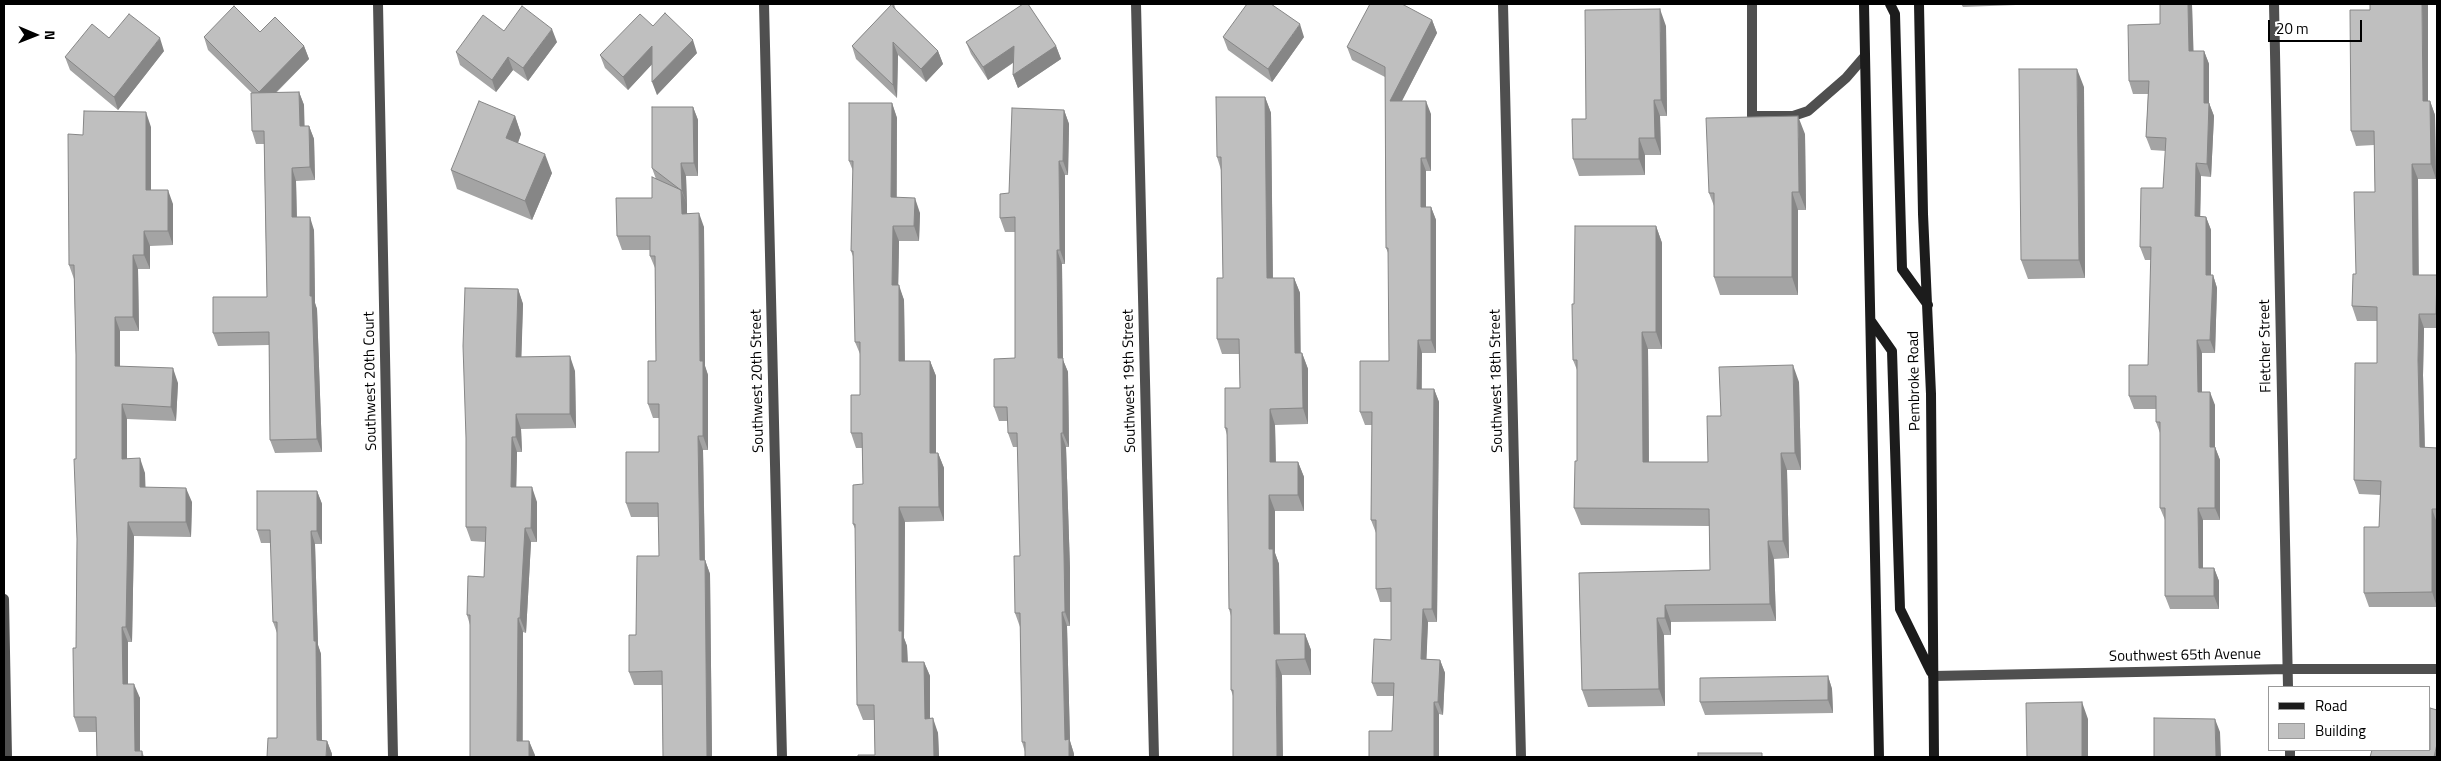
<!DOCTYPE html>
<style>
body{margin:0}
#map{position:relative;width:2441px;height:761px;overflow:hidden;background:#fff;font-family:"Titillium Web",sans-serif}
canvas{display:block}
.frame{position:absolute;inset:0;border:5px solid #000;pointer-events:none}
.legend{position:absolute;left:2268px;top:686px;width:162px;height:65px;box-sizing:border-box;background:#fff;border:1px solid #999;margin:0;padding:6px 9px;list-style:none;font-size:15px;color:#000}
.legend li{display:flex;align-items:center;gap:10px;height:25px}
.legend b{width:25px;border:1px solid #999}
.north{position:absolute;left:10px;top:10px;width:50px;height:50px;-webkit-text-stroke:4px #fff;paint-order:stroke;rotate:91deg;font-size:14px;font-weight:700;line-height:20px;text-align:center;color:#000}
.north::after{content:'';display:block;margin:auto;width:18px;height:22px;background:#000;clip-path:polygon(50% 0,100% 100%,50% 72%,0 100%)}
.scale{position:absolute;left:2268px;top:20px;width:94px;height:22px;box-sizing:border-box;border:2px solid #000;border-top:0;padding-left:6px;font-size:15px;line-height:18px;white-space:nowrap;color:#000;-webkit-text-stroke:4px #fff;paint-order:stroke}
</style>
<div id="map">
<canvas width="2441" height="761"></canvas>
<div class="frame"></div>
<ul class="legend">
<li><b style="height:6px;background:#1c1c1c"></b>Road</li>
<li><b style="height:14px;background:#bfbfbf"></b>Building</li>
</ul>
<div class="north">N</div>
<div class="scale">20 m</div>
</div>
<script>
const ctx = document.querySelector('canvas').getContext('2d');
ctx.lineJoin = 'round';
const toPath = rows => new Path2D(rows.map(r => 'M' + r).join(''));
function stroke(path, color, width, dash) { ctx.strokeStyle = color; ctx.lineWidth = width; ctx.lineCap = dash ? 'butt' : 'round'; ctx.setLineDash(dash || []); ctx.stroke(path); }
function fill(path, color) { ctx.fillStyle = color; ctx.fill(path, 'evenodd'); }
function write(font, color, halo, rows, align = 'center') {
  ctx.font = font + ' "Titillium Web",sans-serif'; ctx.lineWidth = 5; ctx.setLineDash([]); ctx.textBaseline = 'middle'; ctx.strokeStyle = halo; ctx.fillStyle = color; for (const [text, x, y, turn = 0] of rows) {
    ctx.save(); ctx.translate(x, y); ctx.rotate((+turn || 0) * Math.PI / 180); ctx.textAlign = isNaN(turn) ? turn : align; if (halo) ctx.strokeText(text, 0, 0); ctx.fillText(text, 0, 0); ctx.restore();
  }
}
stroke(toPath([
 [1752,4,1752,116,1793,116,1808,111,1846,78,1865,56]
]), '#4f4f4f', 10);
stroke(toPath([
 [378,4,393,757],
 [764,4,782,757],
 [1136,4,1154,757],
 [1503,4,1521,757],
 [2274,4,2288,687],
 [4,599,7,757],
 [1933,676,2288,669,2437,669],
 [2290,750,2290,757]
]), '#4f4f4f', 10);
stroke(toPath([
 [1864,4,1879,757],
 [1890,4,1895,14,1902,269,1928,305],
 [1919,4,1923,214,1931,394,1934,757],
 [1871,321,1892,351,1900,609,1931,672]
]), '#1c1c1c', 10);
fill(toPath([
 [892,4,894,4,896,10,938,51,943,64,926,82,898,55,897,98,856,59,852,46],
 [1961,4,2016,4,2016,5,1963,7],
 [2160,4,2209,4,2209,5,2192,5,2193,51,2204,51,2209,64,2209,103,2214,116,2211,177,2201,176,2200,216,2206,217,2211,230,2211,275,2213,275,2217,288,2215,353,2202,353,2202,392,2215,405,2215,447,2220,460,2220,520,2203,520,2203,568,2214,568,2219,581,2219,609,2170,609,2165,596,2165,520,2160,508,2160,433,2156,422,2156,409,2134,409,2129,396,2148,365,2151,260,2145,260,2140,247,2163,188,2166,151,2151,150,2146,137,2148,94,2133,94,2129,81,2160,24],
 [1432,20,1437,33,1402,101,1431,114,1431,171,1426,171,1426,207,1431,207,1436,220,1436,353,1422,353,1422,389,1434,389,1439,402,1437,622,1428,622,1426,659,1440,660,1445,673,1443,715,1439,714,1392,731,1394,696,1377,696,1372,683,1391,640,1391,602,1380,602,1376,589,1376,533,1371,520,1372,425,1365,425,1360,412,1389,361,1389,255,1386,248,1385,77,1352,60,1347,47],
 [653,26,697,53,657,95,652,64,628,90,605,68,600,55],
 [1666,26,1667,116,1660,116,1661,155,1645,155,1645,175,1579,176,1573,159,1586,119],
 [504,31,557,42,528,81,513,70,496,92,460,65,456,52],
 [260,32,304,46,309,59,276,93,299,92,304,105,304,126,309,126,314,139,315,180,296,181,297,217,314,230,315,303,317,309,322,452,275,453,270,440,269,345,218,346,213,333,267,297,264,144,256,144,252,131,252,93,208,50,204,37],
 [1223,37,1304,37,1272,82,1228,50],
 [109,38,164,51,118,110,70,70,65,57],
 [966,42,1056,46,1061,59,1018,88,1013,75,1013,63,988,80,971,54],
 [2084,87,2085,278,2028,279,2021,260],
 [1265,97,1271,113,1273,278,1294,278,1300,293,1300,353,1302,353,1308,369,1308,424,1275,425,1276,462,1298,462,1304,477,1304,511,1275,511,1275,553,1279,564,1280,634,1305,634,1311,650,1311,675,1282,675,1233,696,1231,690,1231,616,1229,609,1227,435,1225,428,1240,388,1239,354,1222,354,1217,339,1223,278,1221,170,1217,157],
 [2428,101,2430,101,2435,115,2436,179,2418,179,2418,275,2437,277,2437,328,2424,328,2423,375,2425,447,2437,448,2437,607,2369,607,2364,593,2379,527,2380,495,2359,494,2354,480,2377,363,2377,321,2357,321,2352,306,2356,274,2375,192,2374,145,2356,146,2351,131],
 [892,103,897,118,897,197,920,213,919,241,899,241,898,285,904,300,905,361,930,361,936,376,936,453,938,453,944,468,944,521,905,522,904,638,907,646,908,662,924,662,930,676,930,718,938,733,939,757,858,757,875,755,874,720,863,720,857,705,856,531,853,524,863,484,862,448,856,448,851,433,860,395,860,354,855,342,854,259,851,251,853,171,849,161],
 [693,107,698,120,698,176,686,176,687,213,704,227,705,366,708,375,708,450,703,450,705,560,710,574,712,757,663,757,662,685,634,685,629,672,636,635,659,556,659,517,631,517,626,503,659,452,659,418,653,418,648,404,656,361,655,268,650,256,650,250,622,250,617,236,652,198,656,179,652,168],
 [1064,110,1069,124,1068,175,1065,175,1065,264,1062,264,1063,360,1068,372,1069,447,1066,447,1070,569,1070,626,1067,626,1070,741,1074,754,1025,752,1022,742,1020,627,1015,613,1020,556,1018,447,1013,447,1008,433,1008,421,999,421,994,407,1015,358,1015,232,1005,232,1000,218,1009,193],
 [515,116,521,134,518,143,552,173,532,220,457,189,451,170],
 [151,127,151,190,173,204,173,245,150,246,150,269,138,269,139,331,120,331,120,366,178,383,176,421,127,419,127,459,145,473,145,487,192,502,191,537,134,536,132,642,128,642,128,684,140,698,140,751,142,751,144,757,97,757,96,732,79,732,74,717,76,648,77,539,76,355,74,279,69,265,83,135],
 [1805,134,1806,210,1798,210,1798,295,1720,295,1714,277,1714,206,1709,193],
 [1656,226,1662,243,1662,349,1648,349,1649,462,1708,462,1721,416,1799,382,1801,470,1787,470,1789,558,1774,559,1776,621,1671,622,1671,635,1664,635,1665,706,1588,707,1582,690,1579,573,1710,570,1709,526,1581,525,1574,508,1577,461,1577,370,1573,360,1574,304],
 [518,289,523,304,521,357,575,371,576,428,521,429,522,452,517,452,516,487,537,502,537,542,531,542,526,633,523,632,523,741,529,741,535,757,470,757,470,625,467,615,484,577,485,542,471,541,466,527],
 [317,491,322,504,322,544,315,544,318,645,321,654,322,741,327,741,332,754,277,738,277,633,273,622,271,543,261,543,257,530],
 [1828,676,1832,689,1833,713,1705,715,1700,702]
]), '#a4a4a4');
fill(toPath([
 [2188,4,2192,4,2192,5,2194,64,2189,51],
 [2422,4,2428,4,2428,116,2423,101],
 [1660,9,1666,26,1667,116,1661,100],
 [1432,20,1437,33,1395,114,1390,101],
 [1300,24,1304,37,1272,82,1268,69],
 [552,29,557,42,528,81,523,68],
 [160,38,164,51,118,110,114,97],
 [693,40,697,53,657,95,652,82],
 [893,42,898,55,897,98,893,85],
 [304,46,309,59,263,105,259,92],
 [652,46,657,59,628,90,623,77],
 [1014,46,1018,59,988,80,983,67],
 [1056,46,1061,59,1018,88,1013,75],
 [938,51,943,64,926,82,921,69],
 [2204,51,2209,64,2209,116,2204,103],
 [508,57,513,70,496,92,492,80],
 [2077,69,2084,87,2085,278,2079,260],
 [299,92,304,105,305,139,300,126],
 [1265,97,1271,113,1273,293,1267,278],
 [1654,100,1660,116,1661,155,1655,138],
 [1426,101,1431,114,1431,171,1426,158],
 [2430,101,2435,115,2436,179,2431,164],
 [892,103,897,118,896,212,891,197],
 [2209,103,2214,116,2211,177,2207,164],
 [693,107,698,120,698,176,694,163],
 [1064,110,1069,124,1068,175,1063,161],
 [146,112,151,127,151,204,146,190],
 [515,116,521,134,513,156,506,138],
 [1798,116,1805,134,1806,210,1799,192],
 [309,126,314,139,315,180,310,167],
 [1639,138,1645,155,1645,175,1639,159],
 [545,154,552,173,532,220,525,201],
 [1421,158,1426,171,1426,220,1421,207],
 [1059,161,1065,175,1065,264,1060,250],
 [681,163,686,176,687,204,682,191],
 [2196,163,2201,176,2200,229,2195,216],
 [2412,164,2418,179,2419,289,2413,275],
 [292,168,296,181,297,230,292,217],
 [168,190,173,204,173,245,168,231],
 [681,190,687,204,687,228,682,214],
 [1792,192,1798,210,1798,295,1792,277],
 [915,198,920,213,919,241,914,226],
 [1431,207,1436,220,1436,353,1431,340],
 [699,213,704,227,705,366,708,375,708,450,703,436,700,361],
 [310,217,314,230,315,303,317,309,322,452,317,439,310,296],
 [2206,217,2211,230,2211,288,2206,275],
 [893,226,899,241,898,300,892,285],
 [1656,226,1662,243,1662,349,1656,332],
 [144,231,150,246,150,269,144,255],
 [1057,250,1062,264,1063,360,1068,372,1069,447,1063,433,1058,358],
 [133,255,138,269,139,331,133,317],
 [2213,275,2217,288,2215,353,2210,340],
 [2437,275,2437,316,2436,314],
 [1294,278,1300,293,1301,369,1295,353],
 [899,285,904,300,905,376,899,361],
 [518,289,523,304,521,372,516,357],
 [2419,314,2424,328,2423,375,2425,462,2420,447,2418,360],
 [115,317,120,331,120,381,115,366],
 [1642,332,1648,349,1649,479,1643,462],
 [1418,340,1422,353,1421,402,1417,389],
 [2197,340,2202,353,2202,405,2198,392],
 [1302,353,1308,369,1308,424,1303,408],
 [570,356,575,371,576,428,570,414],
 [930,361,936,376,936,468,930,453],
 [1793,365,1799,382,1801,470,1795,453],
 [173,368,178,383,176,421,171,407],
 [1434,389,1439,402,1437,622,1432,609],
 [2210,392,2215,405,2215,460,2210,447],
 [122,404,127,419,127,473,122,459],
 [1270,409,1275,425,1276,477,1270,462],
 [516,414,521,429,522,452,516,437],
 [1061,433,1066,447,1070,569,1070,626,1065,612],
 [698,436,703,450,705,574,700,560],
 [512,437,517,452,516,501,511,487],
 [2215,447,2220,460,2220,520,2215,508],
 [938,453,944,468,944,521,939,507],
 [1781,453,1787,470,1789,558,1783,541],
 [140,458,145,473,146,501,140,487],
 [1298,462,1304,477,1304,511,1298,495],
 [532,487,537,502,537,542,531,528],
 [186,488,192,502,191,537,186,522],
 [317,491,322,504,322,544,317,531],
 [1269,495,1275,511,1275,553,1279,564,1280,650,1274,634,1269,549],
 [899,507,905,522,904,638,907,646,908,676,902,662,899,631],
 [2198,508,2203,520,2203,581,2199,568],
 [2432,509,2437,523,2437,607,2432,592],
 [128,522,134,536,132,642,126,627],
 [525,528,531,542,526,633,520,618],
 [311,531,315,544,318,645,321,654,322,753,317,740],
 [1768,541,1774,559,1776,621,1770,604],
 [705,560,710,574,712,757,707,757],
 [2214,568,2219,581,2219,609,2214,596],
 [1665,605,1671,622,1671,635,1665,618],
 [1423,609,1428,622,1426,672,1421,659],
 [1062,612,1067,626,1070,741,1074,754,1074,757,1069,757,1065,740],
 [518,618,523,632,522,756,517,741],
 [1657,618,1664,635,1665,706,1659,689],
 [122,627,128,642,128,698,123,684],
 [1305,634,1311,650,1311,675,1305,659],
 [1276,660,1282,675,1283,757,1277,757],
 [1440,660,1445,673,1443,715,1438,702],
 [924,662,930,676,930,733,925,719],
 [1828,676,1832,689,1833,713,1828,700],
 [134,684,140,698,140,757,135,751],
 [1434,702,1439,714,1439,757,1434,757],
 [2082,702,2088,719,2088,757,2082,757],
 [933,718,938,733,939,757,934,757],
 [2215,719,2220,732,2221,757,2216,757],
 [327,741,332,754,332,757,326,757],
 [529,741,535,755,535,757,529,757],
 [2437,744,2437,757,2434,757]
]), '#868686');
const building = toPath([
 [892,4,893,4,893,7,938,51,921,69,893,42,893,85,852,46,892,4],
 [1023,4,1028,4,1056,46,1013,75,1014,46,983,67,966,42,1023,4],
 [1247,4,1271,4,1300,24,1268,69,1223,37,1247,4],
 [1370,4,1402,4,1432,20,1390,101,1426,101,1426,158,1421,158,1421,207,1431,207,1431,340,1418,340,1417,389,1434,389,1432,609,1423,609,1421,659,1440,660,1438,702,1434,702,1434,757,1369,757,1369,731,1392,731,1394,683,1372,683,1374,639,1391,640,1391,588,1376,589,1376,520,1371,520,1372,412,1360,412,1360,361,1389,361,1388,248,1386,248,1385,67,1347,47,1370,4],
 [2160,4,2188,4,2189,51,2204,51,2204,103,2209,103,2207,164,2196,163,2195,216,2206,217,2206,275,2213,275,2210,340,2197,340,2198,392,2210,392,2210,447,2215,447,2215,508,2198,508,2199,568,2214,568,2214,596,2165,596,2165,508,2160,508,2160,422,2156,422,2156,396,2129,396,2129,365,2148,365,2151,247,2140,247,2141,188,2163,188,2166,138,2146,137,2149,81,2129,81,2128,25,2160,24,2160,4],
 [2370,4,2422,4,2423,101,2430,101,2431,164,2412,164,2413,275,2437,275,2436,314,2419,314,2418,360,2420,447,2437,448,2437,509,2432,509,2432,592,2364,593,2364,527,2379,527,2381,481,2354,480,2355,363,2377,363,2377,307,2352,306,2353,274,2356,274,2354,192,2375,192,2374,131,2351,131,2350,10,2370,10,2370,4],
 [234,6,260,32,275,17,304,46,259,92,204,37,234,6],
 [522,6,552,29,523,68,508,57,492,80,456,52,483,15,504,31,522,6],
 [1660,9,1661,100,1654,100,1655,138,1639,138,1639,159,1573,159,1572,119,1586,119,1585,10,1660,9],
 [665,13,693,40,652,82,652,46,623,77,600,55,640,14,653,26,665,13],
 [129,14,160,38,114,97,65,57,92,24,109,38,129,14],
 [2019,69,2077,69,2079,260,2021,260,2019,69],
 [299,92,300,126,309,126,310,167,292,168,292,217,310,217,310,296,312,296,317,439,270,440,269,332,213,333,213,297,267,297,264,131,252,131,251,93,299,92],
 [1216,97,1265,97,1267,278,1294,278,1295,353,1302,353,1303,408,1270,409,1270,462,1298,462,1298,495,1269,495,1269,549,1273,549,1274,634,1305,634,1305,659,1276,660,1277,757,1233,757,1233,690,1231,690,1231,609,1229,609,1227,428,1225,428,1225,388,1240,388,1239,339,1217,339,1217,278,1223,278,1221,157,1217,157,1216,97],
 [479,101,515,116,506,138,545,154,525,201,451,170,479,101],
 [849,103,892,103,891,197,915,198,914,226,893,226,892,285,899,285,899,361,930,361,930,453,938,453,939,507,899,507,899,631,902,631,902,662,924,662,925,719,933,718,934,757,858,757,858,755,875,755,874,705,857,705,855,524,853,524,853,485,863,484,862,433,851,433,851,395,860,395,860,342,855,342,853,251,851,251,853,161,849,161,849,103],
 [652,107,693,107,694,163,681,163,682,191,652,168,652,107],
 [1012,108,1064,110,1063,161,1059,161,1060,250,1057,250,1058,358,1063,358,1063,433,1061,433,1064,555,1065,612,1062,612,1065,740,1069,739,1069,757,1025,757,1025,742,1022,742,1020,613,1015,613,1014,556,1020,556,1017,433,1008,433,1007,407,994,407,994,359,1015,358,1015,217,1000,218,1000,194,1009,193,1012,108],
 [84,111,146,112,146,190,168,190,168,231,144,231,144,255,133,255,133,317,115,317,115,366,173,368,171,407,122,404,122,459,140,458,140,487,186,488,186,522,128,522,126,627,122,627,123,684,134,684,135,751,142,751,142,757,97,757,96,717,74,717,73,648,76,648,77,539,74,459,76,459,76,355,74,265,69,265,68,134,83,135,84,111],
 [1798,116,1799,192,1792,192,1792,277,1714,277,1714,193,1709,193,1706,118,1798,116],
 [652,177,681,190,682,214,699,213,700,361,703,361,703,436,698,436,700,560,705,560,707,757,663,757,662,671,629,672,629,635,636,635,637,556,659,556,658,503,626,503,626,452,659,452,659,404,648,404,648,361,656,361,655,256,650,256,650,236,617,236,616,198,652,198,652,177],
 [1575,226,1656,226,1656,332,1642,332,1643,462,1708,462,1707,416,1721,416,1719,367,1793,365,1795,453,1781,453,1783,541,1768,541,1770,604,1665,605,1665,618,1657,618,1659,689,1582,690,1579,573,1710,570,1709,509,1574,508,1575,461,1577,461,1577,360,1573,360,1572,304,1574,304,1575,226],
 [465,288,518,289,516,357,570,356,570,414,516,414,516,437,512,437,511,487,532,487,531,528,525,528,520,618,518,618,517,741,529,741,529,757,470,757,470,615,467,615,468,576,484,577,486,527,466,527,466,438,463,346,465,288],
 [257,491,317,491,317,531,311,531,314,641,316,641,317,740,327,741,326,757,267,757,268,738,277,738,277,622,273,622,270,530,257,530,257,491],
 [1828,676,1828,700,1700,702,1700,678,1828,676],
 [2082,702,2082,757,2027,757,2026,703,2082,702],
 [2430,708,2437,710,2437,744,2434,757,2370,757,2372,750,2430,750,2430,708],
 [2154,718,2215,719,2216,757,2154,757,2154,718],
 [1698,753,1762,753,1762,757,1698,757,1698,753]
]);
fill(building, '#bfbfbf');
stroke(building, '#868686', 1);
write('15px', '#000', '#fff', [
 ["Fletcher Street",2266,346,-91],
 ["Southwest 20th Court",371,381,-91],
 ["Southwest 20th Street",758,381,-91],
 ["Southwest 19th Street",1130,381,-91],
 ["Southwest 18th Street",1497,381,-91],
 ["Pembroke Road",1915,381,-91],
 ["Southwest 65th Avenue",2185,656,-1]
]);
</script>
